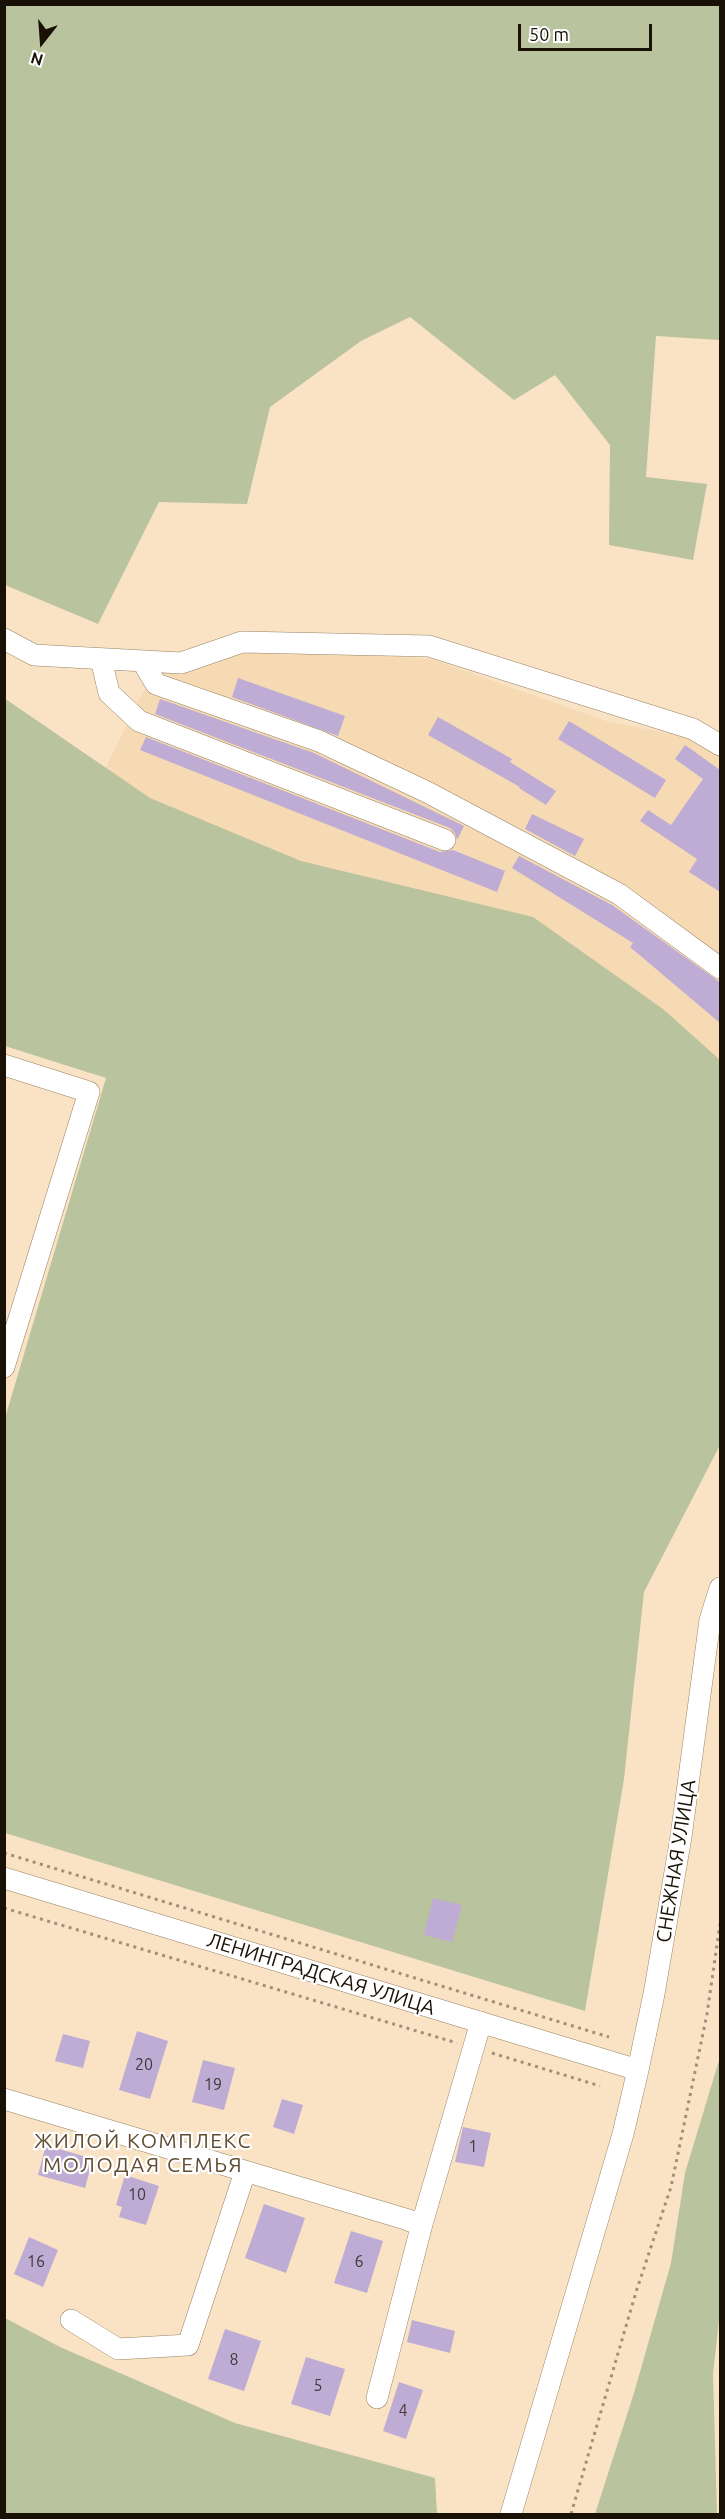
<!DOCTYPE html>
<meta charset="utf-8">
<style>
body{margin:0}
#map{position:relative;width:725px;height:2519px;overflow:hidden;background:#fae3c4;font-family:Ubuntu,sans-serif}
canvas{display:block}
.frame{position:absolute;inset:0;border:6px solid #191106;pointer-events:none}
.north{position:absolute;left:12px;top:12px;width:60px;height:60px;-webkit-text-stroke:4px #fff;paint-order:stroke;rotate:197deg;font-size:16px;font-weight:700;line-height:24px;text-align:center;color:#191106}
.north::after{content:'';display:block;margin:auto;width:21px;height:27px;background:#191106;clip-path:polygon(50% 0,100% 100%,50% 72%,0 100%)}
.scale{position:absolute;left:518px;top:24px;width:134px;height:27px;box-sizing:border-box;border:3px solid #191106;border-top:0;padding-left:8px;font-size:18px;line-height:21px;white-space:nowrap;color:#191106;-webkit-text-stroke:4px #fff;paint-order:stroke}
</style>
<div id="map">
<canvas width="725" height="2519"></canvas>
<div class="frame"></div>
<div class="north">N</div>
<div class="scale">50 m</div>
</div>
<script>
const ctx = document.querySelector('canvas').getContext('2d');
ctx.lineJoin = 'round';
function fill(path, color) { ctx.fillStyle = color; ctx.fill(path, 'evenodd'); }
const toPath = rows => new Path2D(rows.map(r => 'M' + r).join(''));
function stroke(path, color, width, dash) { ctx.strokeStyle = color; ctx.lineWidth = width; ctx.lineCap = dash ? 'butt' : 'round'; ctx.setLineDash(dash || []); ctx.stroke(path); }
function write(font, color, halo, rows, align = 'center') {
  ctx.font = font + ' Ubuntu,sans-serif'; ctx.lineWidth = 4.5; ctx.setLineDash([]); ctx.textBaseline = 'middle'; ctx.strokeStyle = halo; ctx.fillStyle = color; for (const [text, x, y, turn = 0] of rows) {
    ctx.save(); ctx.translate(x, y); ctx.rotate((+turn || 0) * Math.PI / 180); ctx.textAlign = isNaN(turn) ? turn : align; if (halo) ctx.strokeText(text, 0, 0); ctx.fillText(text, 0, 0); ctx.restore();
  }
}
fill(toPath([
 [251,648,431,659,606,721,692,738,720,757,720,1072,101,777,155,668]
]), '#f5dab4');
fill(toPath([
 [4,5,720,5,720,340,656,336,646,477,707,484,693,560,609,545,610,445,555,375,514,400,410,317,361,341,270,407,247,504,159,502,98,624,5,585],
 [4,698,150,798,301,861,533,917,663,1009,720,1060,720,1445,644,1592,624,1779,585,2011,5,1833,5,1418,106,1078,5,1046],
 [720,2057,720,2311,713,2374,717,2514,595,2514,634,2393,671,2263,685,2173],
 [5,2318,60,2347,235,2423,435,2478,437,2514,5,2514]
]), '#b9c39e');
fill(toPath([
 [238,678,345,716,338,736,232,697],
 [160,699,314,753,464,826,457,840,455,833,450,828,155,714],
 [438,717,512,759,510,762,556,791,546,805,519,788,520,787,428,735],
 [569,721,666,780,655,798,558,739],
 [146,737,440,852,453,850,505,871,497,892,140,750],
 [685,745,720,770,720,892,689,872,697,859,640,821,648,810,671,825,703,779,675,759],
 [532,814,584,839,575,856,525,829],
 [519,856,612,905,717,980,720,983,720,1023,630,947,633,943,512,868],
 [433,1898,462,1905,452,1942,424,1935],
 [137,2031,168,2041,150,2099,119,2090],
 [63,2034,90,2041,83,2068,55,2061],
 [203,2060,235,2068,224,2110,192,2102],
 [282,2099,303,2105,294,2134,273,2127],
 [463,2127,491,2133,484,2167,455,2162],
 [46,2145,93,2159,85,2188,38,2175],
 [125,2175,159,2186,146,2225,119,2217,122,2207,116,2205],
 [264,2204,305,2218,286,2273,245,2258],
 [351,2231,383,2241,367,2293,334,2283],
 [29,2237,58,2250,43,2287,14,2274],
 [412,2320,455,2331,450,2353,407,2342],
 [225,2329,261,2341,244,2391,208,2379],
 [306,2357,345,2369,330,2416,291,2404],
 [399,2382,423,2390,406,2439,383,2431]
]), '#beacd5');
const minor = toPath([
 [4,639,34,655,181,663,242,642,429,646,693,729,720,745],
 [101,659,109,693,139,721,445,840],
 [142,661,156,684,319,741,427,792,619,894,720,968],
 [4,1065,89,1092,4,1367],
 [4,1878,638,2070],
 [4,2099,422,2224,481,2022],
 [71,2320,118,2349,188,2345,245,2172],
 [377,2398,422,2224,410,2221],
 [511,2514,623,2134,638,2070,654,1994,681,1837,710,1620,720,1588]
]);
stroke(minor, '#978265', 22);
stroke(toPath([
 [4,1853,609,2037],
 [4,1908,457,2043],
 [492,2053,600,2086],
 [571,2514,636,2292,671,2187,707,2014,720,1924]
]), '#a18f78', 3, [3, 4.5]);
stroke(minor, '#fff', 21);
write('16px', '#42383a', null, [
 ["20",144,2065],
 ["19",213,2085],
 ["1",473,2147],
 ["10",137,2195],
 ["16",36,2262],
 ["6",359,2262],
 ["8",234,2360],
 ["5",318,2386],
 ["4",403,2411]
]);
write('20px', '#191106', '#fff', [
 ["СНЕЖНАЯ УЛИЦА",676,1861,-81],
 ["ЛЕНИНГРАДСКАЯ УЛИЦА",321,1974,17]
]);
ctx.letterSpacing = '1.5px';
write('21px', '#604d32', '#fff', [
 ["ЖИЛОЙ КОМПЛЕКС",143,2141],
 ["МОЛОДАЯ СЕМЬЯ",143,2165]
]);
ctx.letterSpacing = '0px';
</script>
